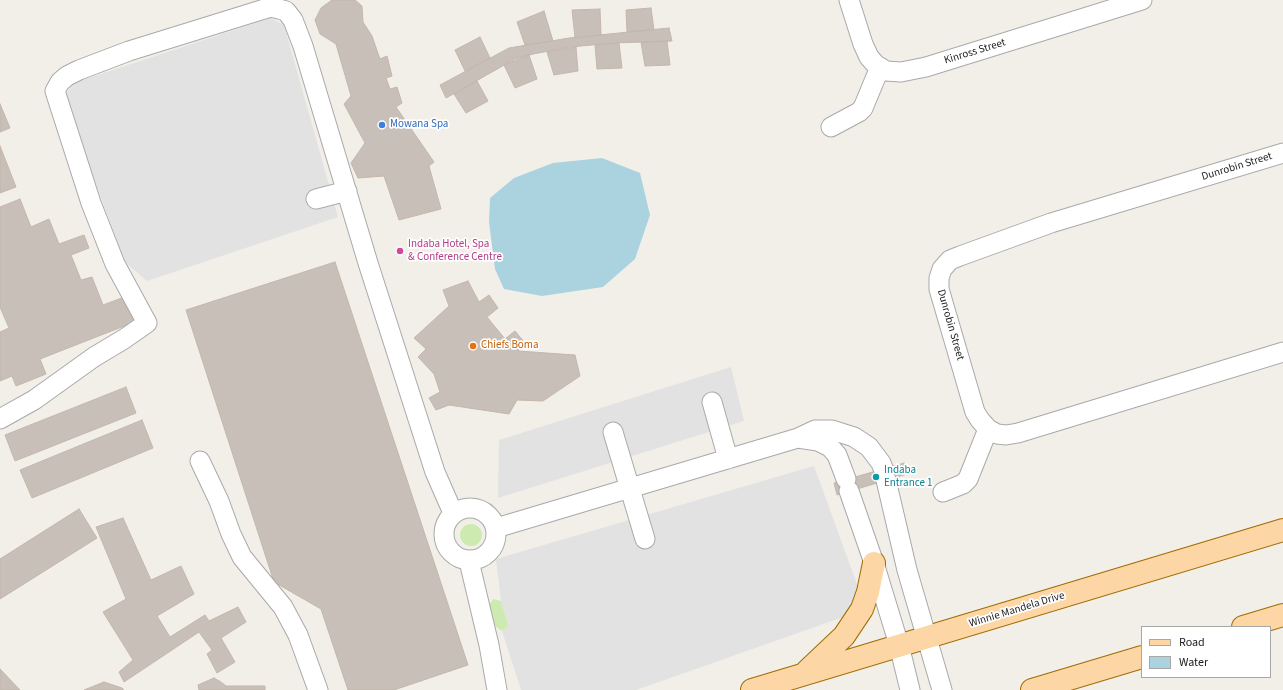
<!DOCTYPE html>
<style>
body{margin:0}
#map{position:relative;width:1283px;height:690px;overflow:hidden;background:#f2efe9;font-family:"Source Sans 3",sans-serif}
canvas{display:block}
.legend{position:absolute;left:1141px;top:626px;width:130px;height:52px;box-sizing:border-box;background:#fff;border:1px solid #a7a7a7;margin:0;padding:5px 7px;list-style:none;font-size:12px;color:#222}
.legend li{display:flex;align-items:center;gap:8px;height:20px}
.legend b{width:20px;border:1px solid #a7a7a7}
</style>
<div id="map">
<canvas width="1283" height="690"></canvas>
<ul class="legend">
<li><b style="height:5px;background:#fcd6a4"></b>Road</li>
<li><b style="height:11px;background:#aad3df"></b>Water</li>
</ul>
</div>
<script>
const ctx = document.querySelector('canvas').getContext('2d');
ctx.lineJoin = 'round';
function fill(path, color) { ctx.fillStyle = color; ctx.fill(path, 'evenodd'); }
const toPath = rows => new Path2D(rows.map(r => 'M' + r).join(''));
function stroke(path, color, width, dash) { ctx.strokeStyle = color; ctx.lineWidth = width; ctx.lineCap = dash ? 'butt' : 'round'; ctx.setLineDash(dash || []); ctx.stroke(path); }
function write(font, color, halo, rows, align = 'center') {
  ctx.font = font + ' "Source Sans 3",sans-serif'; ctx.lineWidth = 3.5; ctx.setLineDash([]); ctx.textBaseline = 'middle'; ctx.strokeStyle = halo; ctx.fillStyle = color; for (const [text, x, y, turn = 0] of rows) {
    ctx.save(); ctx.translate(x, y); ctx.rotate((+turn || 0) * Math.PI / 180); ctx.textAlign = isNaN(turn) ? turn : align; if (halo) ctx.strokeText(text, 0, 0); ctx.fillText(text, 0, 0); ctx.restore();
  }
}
fill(toPath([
 '460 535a11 11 0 1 1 22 0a11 11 0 1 1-22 0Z',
 [493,599,501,601,509,626,502,631,495,626,490,617,488,607]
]), '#cdebb0');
fill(toPath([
 [271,18,284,25,338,217,147,281,125,262,64,98,73,83],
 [731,367,744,421,498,498,499,440],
 [814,466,866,609,636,690,521,690,502,631,509,625,501,601,496,559]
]), '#e2e2e2');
fill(toPath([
 [602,158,640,173,650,215,635,259,603,287,542,296,504,289,495,269,489,222,490,198,514,178,553,163]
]), '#aad3df');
const building = toPath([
 [332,0,355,0,362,6,363,22,372,36,380,59,387,56,392,76,386,78,390,89,397,87,402,103,396,107,434,162,429,166,441,209,399,220,384,176,358,178,351,163,365,143,344,104,351,96,336,44,320,34,315,20,321,8,332,0],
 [651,8,654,30,627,32,626,10,651,8],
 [600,9,601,35,575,38,572,10,600,9],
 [544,11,553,41,525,45,517,22,544,11],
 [669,28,672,41,613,43,570,47,533,54,515,59,446,98,440,85,509,48,569,38,669,28],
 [480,37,490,58,465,71,455,50,480,37],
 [667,41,670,65,645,66,641,42,667,41],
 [619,43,622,68,597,69,595,45,619,43],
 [576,47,578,71,554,75,547,52,576,47],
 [529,55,537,79,515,88,504,65,529,55],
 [477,81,488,101,466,113,454,94,477,81],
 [0,104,10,128,0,132,0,104],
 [0,146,16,187,0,193,0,146],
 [20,199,31,227,49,219,59,244,84,235,89,248,71,255,81,280,92,277,103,305,127,296,137,321,40,359,46,374,16,386,12,376,0,381,0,332,9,328,0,307,0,207,20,199],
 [335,262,468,665,394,690,348,690,321,609,274,582,186,310,335,262],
 [468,281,479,302,489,295,498,308,487,317,505,339,515,331,525,343,518,351,575,355,580,376,543,401,517,400,509,414,449,405,436,410,429,398,440,392,434,374,418,357,426,349,414,338,449,306,443,290,468,281],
 [126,387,136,413,15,461,5,435,126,387],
 [142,420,153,448,32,498,20,470,142,420],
 [904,463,907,474,837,495,834,483,904,463],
 [79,509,97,538,0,599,0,559,79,509],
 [123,518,151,580,181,566,194,594,157,616,170,637,205,615,209,621,238,607,246,622,221,638,235,662,217,673,207,654,212,650,199,632,124,682,119,672,133,660,103,612,126,599,96,527,123,518],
 [0,669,20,690,0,690,0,669],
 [214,678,221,682,226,686,265,686,265,690,199,690,198,685,214,678],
 [104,682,122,688,124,690,84,690,104,682]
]);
fill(building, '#c7bfb8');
stroke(building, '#c4b6ab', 1);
const minor = toPath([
 [849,0,863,44,869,57,876,65,886,71,901,72,926,67,1142,0],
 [831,127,859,112,863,108,880,67],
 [1283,153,1051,223,960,256,950,260,942,269,939,278,939,289,975,412,980,420,988,429,997,434,1006,435,1018,433,1283,352],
 [316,199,347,191],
 [712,402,728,459],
 [0,419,34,400,94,357,124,339,147,323,115,264,91,203,55,91,60,82,67,76,79,70,129,51,258,11,271,7,279,9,286,11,293,20,303,46,368,263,435,472,453,513],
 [613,432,645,539],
 [798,438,818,441,830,447,837,455,846,479],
 [200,461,219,501,231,534,242,557,283,607,298,635,318,690],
 [886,480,907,570,942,690],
 [849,491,874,563,899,645,910,690],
 [943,492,963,484,968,479,988,429],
 '444 534a26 26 0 1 1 52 0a26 26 0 1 1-52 0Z',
 [496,528,798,438,815,430,832,430,854,437,869,447,881,463,883,468],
 [469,561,489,645,497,690]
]);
const major = toPath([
 [1243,627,1283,615],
 [807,671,844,636,862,609,868,592,874,563],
 [752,690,1283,530],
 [1032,690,1142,657]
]);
stroke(minor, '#a9a9a9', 21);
stroke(major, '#a06b00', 24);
stroke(minor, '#fff', 19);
stroke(major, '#fcd6a4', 22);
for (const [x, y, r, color] of [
 [382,125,4,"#3f7fe0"],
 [400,251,4,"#d1479c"],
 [473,346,4,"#e8710a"],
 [876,477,4,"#0f9aa8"]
]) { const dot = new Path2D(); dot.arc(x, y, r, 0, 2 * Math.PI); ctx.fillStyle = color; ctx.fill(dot); stroke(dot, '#fff', 1.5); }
write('11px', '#222', '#fff', [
 ["Kinross Street",975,52,-17],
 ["Dunrobin Street",1237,167,-17],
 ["Dunrobin Street",950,325,74],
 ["Winnie Mandela Drive",1017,610,-17]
]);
write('11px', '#366cbe', '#fff', [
 ["Mowana Spa",390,125]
], 'left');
write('11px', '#b23c85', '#fff', [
 ["Indaba Hotel, Spa",408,245],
 ["& Conference Centre",408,258]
], 'left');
write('11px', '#c56008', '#fff', [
 ["Chiefs Boma",481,346]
], 'left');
write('11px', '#0d838f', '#fff', [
 ["Indaba",884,471],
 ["Entrance 1",884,484]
], 'left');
</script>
